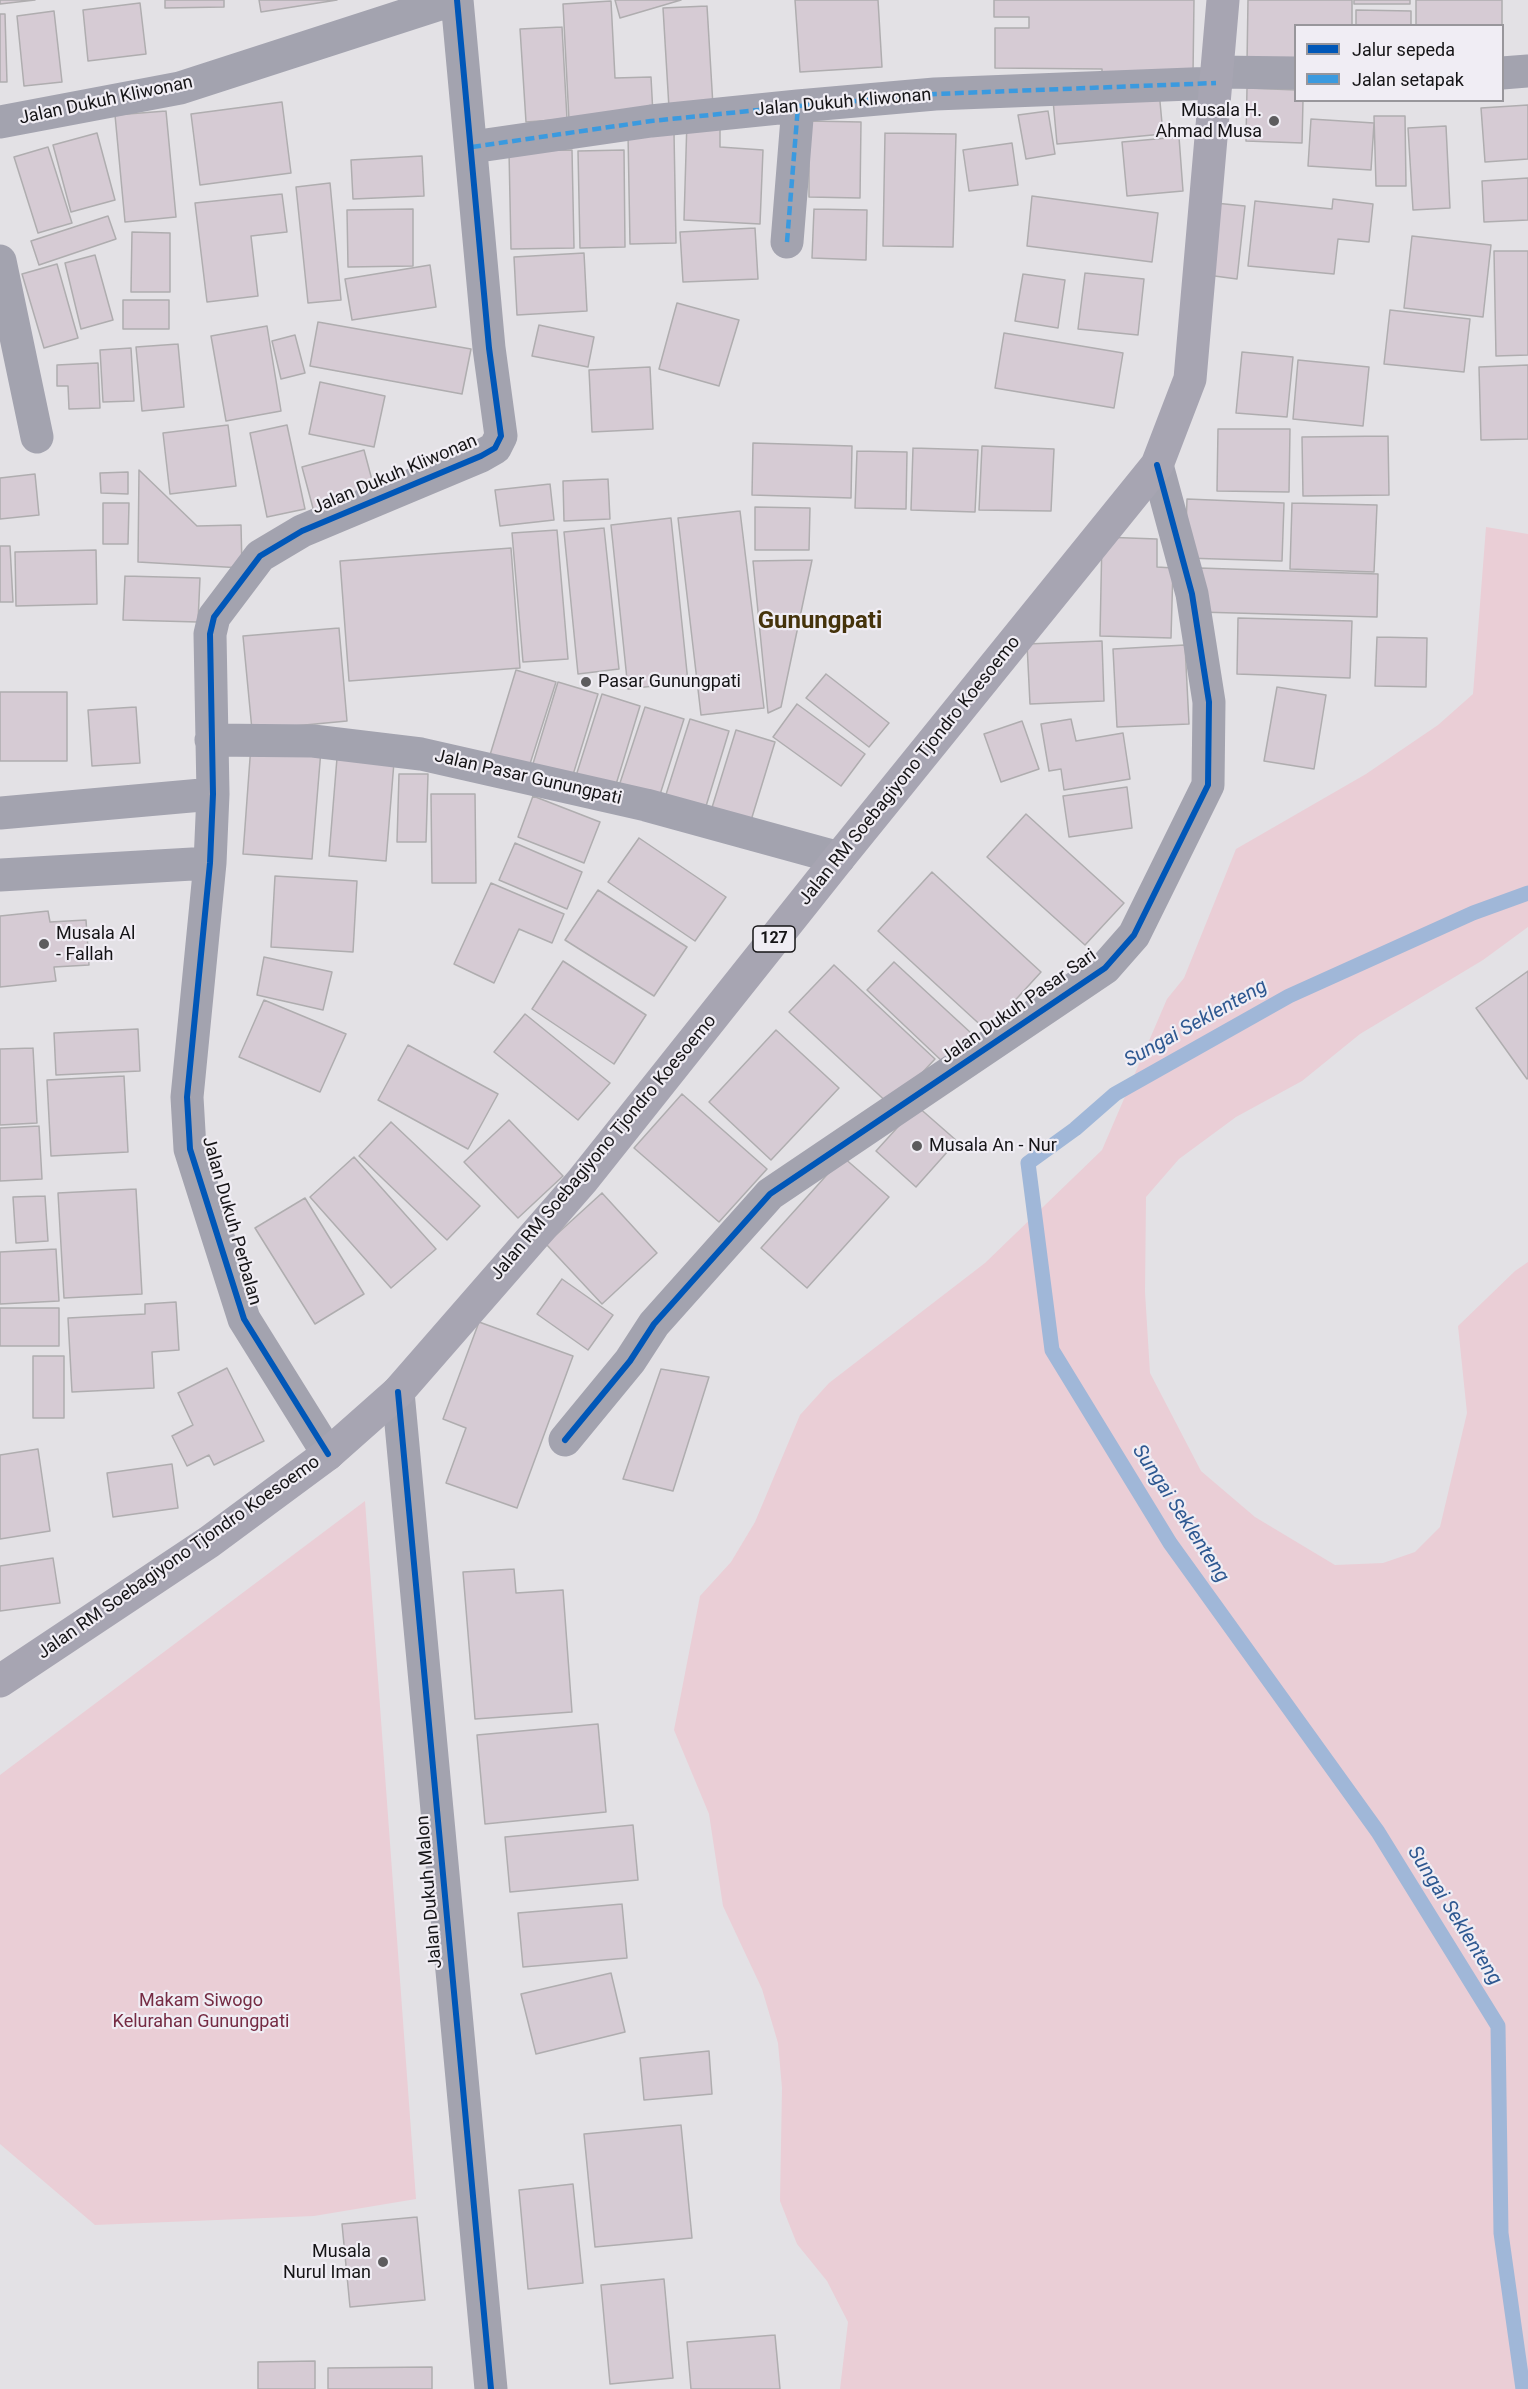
<!DOCTYPE html>
<style>
body{margin:0}
#map{position:relative;width:1528px;height:2389px;overflow:hidden;background:#e3e1e5;font-family:Roboto,sans-serif}
canvas{display:block}
.legend{position:absolute;left:1294px;top:24px;width:210px;height:78px;box-sizing:border-box;background:#f0edf4;border:2px solid #98969b;margin:0;padding:8px 10px;list-style:none;font-size:18px;color:#151416}
.legend li{display:flex;align-items:center;gap:12px;height:30px}
.legend b{width:30px;border:2px solid #98969b}
</style>
<div id="map">
<canvas width="1528" height="2389"></canvas>
<ul class="legend">
<li><b style="height:8px;background:#0057b8"></b>Jalur sepeda</li>
<li><b style="height:8px;background:#3b9adf"></b>Jalan setapak</li>
</ul>
</div>
<script>
const ctx = document.querySelector('canvas').getContext('2d');
ctx.lineJoin = 'round';
function fill(path, color) { ctx.fillStyle = color; ctx.fill(path, 'evenodd'); }
const toPath = rows => new Path2D(rows.map(r => 'M' + r).join(''));
function stroke(path, color, width, dash) { ctx.strokeStyle = color; ctx.lineWidth = width; ctx.lineCap = dash ? 'butt' : 'round'; ctx.setLineDash(dash || []); ctx.stroke(path); }
function write(font, color, halo, rows, align = 'center') {
  ctx.font = font + ' Roboto,sans-serif'; ctx.lineWidth = 4.5; ctx.setLineDash([]); ctx.textBaseline = 'middle'; ctx.strokeStyle = halo; ctx.fillStyle = color; for (const [text, x, y, turn = 0] of rows) {
    ctx.save(); ctx.translate(x, y); ctx.rotate((+turn || 0) * Math.PI / 180); ctx.textAlign = isNaN(turn) ? turn : align; if (halo) ctx.strokeText(text, 0, 0); ctx.fillText(text, 0, 0); ctx.restore();
  }
}
fill(toPath([
 [1486,527,1528,534,1528,927,1483,960,1360,1034,1302,1081,1236,1117,1179,1159,1146,1197,1145,1292,1150,1373,1201,1471,1255,1517,1335,1565,1383,1563,1415,1552,1440,1527,1467,1413,1458,1326,1515,1271,1528,1262,1528,2389,840,2389,848,2322,827,2281,797,2244,780,2201,782,2088,778,2043,762,1989,723,1906,709,1814,674,1730,700,1596,731,1562,755,1522,800,1415,829,1383,985,1263,1102,1150,1167,999,1184,978,1236,849,1366,774,1438,725,1473,694],
 [365,1501,416,2199,314,2216,95,2225,0,2144,0,1775]
]), '#eaced6');
stroke(toPath([
 [1523,2389,1501,2233,1498,2026,1378,1832,1170,1543,1052,1350,1028,1163,1075,1129,1115,1094,1289,996,1473,913,1528,893]
]), '#a0b7d8', 15);
const building = toPath([
 [0,0,35,0,0,4,0,0],
 [165,0,224,0,224,7,165,8,165,0],
 [259,0,337,0,261,12,259,0],
 [615,0,681,0,620,18,615,0],
 [795,0,878,0,882,67,800,72,795,0],
 [994,0,1194,0,1193,74,1102,73,1102,69,995,68,995,28,1029,28,1029,17,994,17,994,0],
 [1248,0,1352,0,1352,26,1296,26,1296,63,1247,63,1248,0],
 [1354,0,1410,0,1410,4,1354,4,1354,0],
 [1416,0,1502,0,1502,26,1416,26,1416,0],
 [611,1,615,78,651,77,653,115,569,120,563,4,611,1],
 [140,3,146,54,88,61,83,10,140,3],
 [707,6,713,106,669,108,663,8,707,6],
 [1356,10,1411,11,1411,26,1356,26,1356,10],
 [54,11,62,82,24,86,17,16,54,11],
 [0,14,5,14,7,82,0,82,0,14],
 [562,27,567,119,526,122,520,29,562,27],
 [1247,88,1296,90,1296,100,1303,100,1302,143,1246,141,1247,88],
 [1159,91,1163,134,1057,144,1053,100,1159,91],
 [282,102,291,173,200,185,191,114,282,102],
 [1528,105,1528,159,1485,162,1481,108,1528,105],
 [166,111,176,217,125,222,115,115,166,111],
 [1048,111,1055,154,1026,159,1018,115,1048,111],
 [1374,116,1405,116,1406,186,1376,186,1374,116],
 [1311,119,1374,123,1371,170,1308,166,1311,119],
 [687,120,720,120,720,147,763,150,760,224,684,220,687,120],
 [809,121,861,122,860,198,809,197,809,121],
 [1446,126,1450,208,1413,210,1408,128,1446,126],
 [97,133,115,200,71,212,53,145,97,133],
 [674,133,676,243,630,244,628,134,674,133],
 [885,133,956,134,953,247,883,246,885,133],
 [1179,137,1183,191,1127,196,1122,142,1179,137],
 [1012,143,1018,185,969,191,963,150,1012,143],
 [48,147,72,223,38,233,14,157,48,147],
 [572,150,574,248,511,249,509,151,572,150],
 [624,150,625,247,580,248,578,151,624,150],
 [422,156,424,196,353,199,351,160,422,156],
 [1528,178,1528,220,1484,222,1482,181,1528,178],
 [330,183,341,300,308,303,296,187,330,183],
 [282,194,287,232,251,236,258,296,207,302,195,203,282,194],
 [1032,196,1158,213,1152,262,1027,246,1032,196],
 [1333,199,1373,204,1369,242,1338,239,1334,274,1248,266,1255,201,1332,209,1333,199],
 [1215,203,1245,206,1237,279,1207,275,1215,203],
 [413,209,413,266,348,267,347,210,413,209],
 [814,209,867,210,866,260,812,258,814,209],
 [108,216,116,239,39,265,31,241,108,216],
 [755,228,758,279,683,282,680,232,755,228],
 [132,232,170,233,170,292,131,292,132,232],
 [1412,236,1491,245,1483,317,1404,308,1412,236],
 [1494,251,1528,251,1528,355,1496,356,1494,251],
 [584,253,587,311,517,315,514,257,584,253],
 [95,255,113,320,81,329,65,263,95,255],
 [57,264,78,338,44,348,22,274,57,264],
 [430,265,436,307,352,320,345,279,430,265],
 [1085,273,1144,279,1138,335,1078,329,1085,273],
 [1023,274,1065,280,1058,328,1015,321,1023,274],
 [123,300,169,300,169,329,123,329,123,300],
 [677,303,739,320,719,386,659,369,677,303],
 [1390,310,1470,319,1464,372,1384,364,1390,310],
 [318,322,471,349,462,394,310,366,318,322],
 [539,325,594,337,588,367,532,356,539,325],
 [267,326,281,411,226,421,211,336,267,326],
 [1004,333,1123,353,1114,408,995,388,1004,333],
 [295,335,305,373,281,379,272,341,295,335],
 [178,344,184,407,142,411,136,347,178,344],
 [131,348,134,401,103,402,100,350,131,348],
 [1242,352,1293,357,1287,417,1236,413,1242,352],
 [1298,360,1369,367,1363,426,1293,419,1298,360],
 [98,363,100,408,69,409,68,386,57,386,57,365,98,363],
 [1528,365,1528,439,1481,440,1479,367,1528,365],
 [650,367,653,429,592,432,589,370,650,367],
 [320,382,385,396,374,447,309,434,320,382],
 [228,425,236,486,170,494,163,433,228,425],
 [287,425,305,509,267,517,250,433,287,425],
 [1218,429,1290,429,1289,492,1217,491,1218,429],
 [1388,436,1389,495,1303,496,1302,437,1388,436],
 [753,443,852,446,851,498,752,495,753,443],
 [982,446,1054,449,1051,511,979,510,982,446],
 [913,448,978,450,975,512,911,510,913,448],
 [364,450,376,495,314,512,302,467,364,450],
 [857,451,907,452,906,509,855,508,857,451],
 [139,470,197,526,241,525,242,568,138,562,139,470],
 [128,472,128,494,101,493,100,473,128,472],
 [35,474,39,515,0,519,0,478,35,474],
 [608,479,610,519,564,521,563,481,608,479],
 [550,484,554,520,500,526,495,490,550,484],
 [1187,499,1284,503,1282,561,1185,558,1187,499],
 [103,503,129,503,128,544,103,544,103,503],
 [1292,503,1377,505,1374,572,1290,569,1292,503],
 [755,507,810,508,809,550,755,550,755,507],
 [740,511,764,708,701,715,678,518,740,511],
 [671,518,688,682,628,689,611,525,671,518],
 [604,528,619,669,578,674,564,532,604,528],
 [557,530,568,659,523,662,512,533,557,530],
 [1102,537,1157,539,1157,567,1173,568,1171,638,1100,636,1102,537],
 [0,546,10,546,13,602,0,602,0,546],
 [511,548,520,668,349,681,340,561,511,548],
 [96,550,97,604,16,606,15,552,96,550],
 [812,560,781,707,768,713,753,561,812,560],
 [1200,568,1378,574,1377,617,1199,612,1200,568],
 [125,576,200,578,198,622,123,620,125,576],
 [1238,618,1352,621,1350,678,1237,674,1238,618],
 [339,628,347,721,252,730,243,636,339,628],
 [1377,637,1427,638,1426,687,1375,686,1377,637],
 [1102,641,1104,701,1030,704,1027,644,1102,641],
 [1185,645,1189,724,1117,727,1113,649,1185,645],
 [516,670,556,682,529,767,490,755,516,670],
 [826,674,889,723,869,747,806,698,826,674],
 [558,682,598,694,572,778,532,767,558,682],
 [1277,687,1326,695,1314,769,1264,761,1277,687],
 [0,692,67,692,67,761,0,761,0,692],
 [602,694,640,706,614,791,575,779,602,694],
 [797,704,865,754,841,786,773,737,797,704],
 [136,707,140,763,92,766,88,710,136,707],
 [645,707,684,719,657,804,617,792,645,707],
 [690,719,729,731,703,816,663,804,690,719],
 [1071,719,1076,741,1123,733,1130,779,1064,790,1061,769,1049,771,1041,724,1071,719],
 [1022,721,1039,769,1001,782,984,734,1022,721],
 [736,730,775,742,749,827,710,814,736,730],
 [251,745,321,750,312,859,243,854,251,745],
 [337,758,394,762,386,861,329,856,337,758],
 [399,774,428,774,426,842,397,842,399,774],
 [1127,787,1132,828,1069,837,1063,796,1127,787],
 [431,794,475,794,476,883,432,883,431,794],
 [533,796,600,822,584,863,518,837,533,796],
 [1026,814,1124,903,1085,945,987,857,1026,814],
 [639,838,726,897,695,941,608,882,639,838],
 [515,843,582,872,567,909,499,880,515,843],
 [932,872,1041,972,987,1031,878,931,932,872],
 [275,876,357,881,353,952,271,947,275,876],
 [491,883,564,914,552,943,519,929,494,983,454,964,491,883],
 [598,890,687,947,654,996,565,940,598,890],
 [48,911,50,922,86,920,89,965,54,967,56,981,0,987,0,916,48,911],
 [264,957,332,972,323,1010,257,995,264,957],
 [563,961,646,1015,614,1064,532,1009,563,961],
 [894,962,971,1033,943,1062,867,990,894,962],
 [834,965,935,1059,891,1106,789,1012,834,965],
 [1528,971,1528,1078,1527,1079,1476,1008,1528,971],
 [264,1000,346,1034,320,1092,239,1057,264,1000],
 [525,1014,610,1083,578,1120,494,1052,525,1014],
 [138,1029,140,1071,56,1075,54,1033,138,1029],
 [776,1030,839,1088,771,1160,709,1102,776,1030],
 [408,1045,498,1094,468,1149,378,1100,408,1045],
 [33,1048,37,1123,0,1125,0,1049,33,1048],
 [124,1076,128,1152,51,1156,47,1080,124,1076],
 [682,1094,767,1169,719,1222,634,1148,682,1094],
 [917,1106,957,1141,916,1187,876,1151,917,1106],
 [509,1120,563,1176,518,1218,464,1162,509,1120],
 [391,1122,480,1206,447,1240,359,1156,391,1122],
 [39,1126,42,1179,0,1181,0,1128,39,1126],
 [354,1157,436,1249,391,1288,310,1197,354,1157],
 [843,1157,889,1197,807,1288,761,1248,843,1157],
 [136,1189,142,1294,64,1298,58,1193,136,1189],
 [602,1193,657,1253,602,1304,546,1244,602,1193],
 [45,1196,48,1241,16,1243,13,1197,45,1196],
 [305,1198,364,1294,315,1324,255,1228,305,1198],
 [56,1249,59,1301,0,1304,0,1252,56,1249],
 [562,1279,613,1315,588,1350,537,1314,562,1279],
 [176,1302,179,1350,152,1352,154,1388,72,1392,68,1318,145,1314,145,1304,176,1302],
 [0,1308,59,1308,59,1346,0,1346,0,1308],
 [479,1322,573,1356,517,1508,446,1483,466,1428,443,1419,479,1322],
 [33,1356,64,1356,64,1418,33,1418,33,1356],
 [227,1368,264,1441,214,1465,209,1455,187,1466,172,1436,193,1425,178,1393,227,1368],
 [661,1369,709,1377,673,1491,623,1479,661,1369],
 [38,1449,50,1531,0,1539,0,1455,38,1449],
 [172,1464,178,1508,113,1517,107,1473,172,1464],
 [53,1558,60,1603,0,1611,0,1566,53,1558],
 [514,1569,516,1593,563,1590,572,1712,475,1719,463,1572,514,1569],
 [598,1724,606,1812,485,1824,477,1735,598,1724],
 [633,1825,638,1880,510,1892,505,1837,633,1825],
 [622,1904,627,1958,523,1967,518,1913,622,1904],
 [611,1973,625,2032,536,2054,521,1994,611,1973],
 [709,2051,712,2094,644,2100,640,2058,709,2051],
 [681,2125,692,2238,595,2247,584,2134,681,2125],
 [573,2184,583,2283,528,2289,519,2190,573,2184],
 [417,2217,425,2300,350,2307,342,2224,417,2217],
 [664,2279,673,2378,610,2384,601,2285,664,2279],
 [775,2335,780,2389,691,2389,687,2342,775,2335],
 [315,2361,315,2389,258,2389,258,2362,315,2361],
 [432,2367,432,2389,328,2389,328,2368,432,2367]
]);
fill(building, '#d6cbd4');
stroke(building, '#afadaf', 1.5);
stroke(toPath([
 [1217,72,1296,73],
 [1502,73,1528,71],
 [0,122,180,88,452,0],
 [472,147,651,121,798,106,935,94,1216,83],
 [787,242,798,106],
 [0,261,37,437],
 [211,740,313,741,421,754,646,805,839,858],
 [0,813,213,794],
 [0,875,210,863],
 [398,1392,491,2389],
 [565,1440,630,1361,654,1324,770,1194,1105,968,1134,935,1208,785,1209,702,1192,594,1157,465],
 [328,1454,244,1319,190,1149,187,1097,210,863,213,794,210,634,214,617,260,556,302,531,481,456,495,448,501,436,489,348,457,0]
]), '#a3a3af', 33);
stroke(toPath([
 [0,1681,209,1542,328,1454,398,1392,582,1181,839,858,1157,465,1190,379,1223,0]
]), '#a7a5b2', 33);
stroke(toPath([
 [472,147,651,121,798,106,935,94,1216,83],
 [787,242,798,106]
]), '#3b9adf', 4.5, [9, 4.5]);
stroke(toPath([
 [398,1392,491,2389],
 [565,1440,630,1361,654,1324,770,1194,1105,968,1134,935,1208,785,1209,702,1192,594,1157,465],
 [328,1454,244,1319,190,1149,187,1097,210,863,213,794,210,634,214,617,260,556,302,531,481,456,495,448,501,436,489,348,457,0]
]), '#0057b8', 6);
for (const [x, y, r, color] of [
 [1274,121,6,"#5d5c5e"],
 [586,682,6,"#5d5c5e"],
 [44,944,6,"#5d5c5e"],
 [917,1146,6,"#5d5c5e"],
 [383,2262,6,"#5d5c5e"]
]) { const dot = new Path2D(); dot.arc(x, y, r, 0, 2 * Math.PI); ctx.fillStyle = color; ctx.fill(dot); stroke(dot, '#f0edf4', 2); }
for (const [x, y, w] of [
 [774,939,42]
]) { const box = new Path2D(); box.roundRect(x - w / 2, y - 13, w, 26, 4.5); ctx.fillStyle = '#f0edf4'; ctx.fill(box); stroke(box, '#151416', 1.5); }
write('bold 16px', '#151416', null, [
 ["127",774,939]
]);
write('18px', '#151416', '#f0edf4', [
 ["Jalan Dukuh Kliwonan",106,101,-12],
 ["Jalan Dukuh Kliwonan",843,103,-5],
 ["Jalan Dukuh Kliwonan",395,475,-23],
 ["Jalan RM Soebagiyono Tjondro Koesoemo",910,771,-51],
 ["Jalan Pasar Gunungpati",528,778,13],
 ["Jalan Dukuh Pasar Sari",1019,1007,-35],
 ["Jalan RM Soebagiyono Tjondro Koesoemo",604,1148,-50],
 ["Jalan Dukuh Perbalan",231,1221,74],
 ["Jalan RM Soebagiyono Tjondro Koesoemo",179,1558,-35],
 ["Jalan Dukuh Malon",430,1892,-95]
]);
write('18px', '#151416', '#f0edf4', [
 ["Musala H.",1262,111,"right"],
 ["Ahmad Musa",1262,132,"right"],
 ["Pasar Gunungpati",598,682],
 ["Musala Al",56,934],
 ["- Fallah",56,955],
 ["Musala An - Nur",929,1146],
 ["Musala",371,2252,"right"],
 ["Nurul Iman",371,2273,"right"]
], 'left');
write('18px', '#752b43', '#f0edf4', [
 ["Makam Siwogo",201,2001],
 ["Kelurahan Gunungpati",201,2022]
]);
write('italic 20px', '#2e5891', '#f0edf4', [
 ["Sungai Seklenteng",1196,1024,-29],
 ["Sungai Seklenteng",1180,1514,57],
 ["Sungai Seklenteng",1454,1916,58]
]);
write('bold 24px', '#45330b', '#f0edf4', [
 ["Gunungpati",820,622]
]);
</script>
